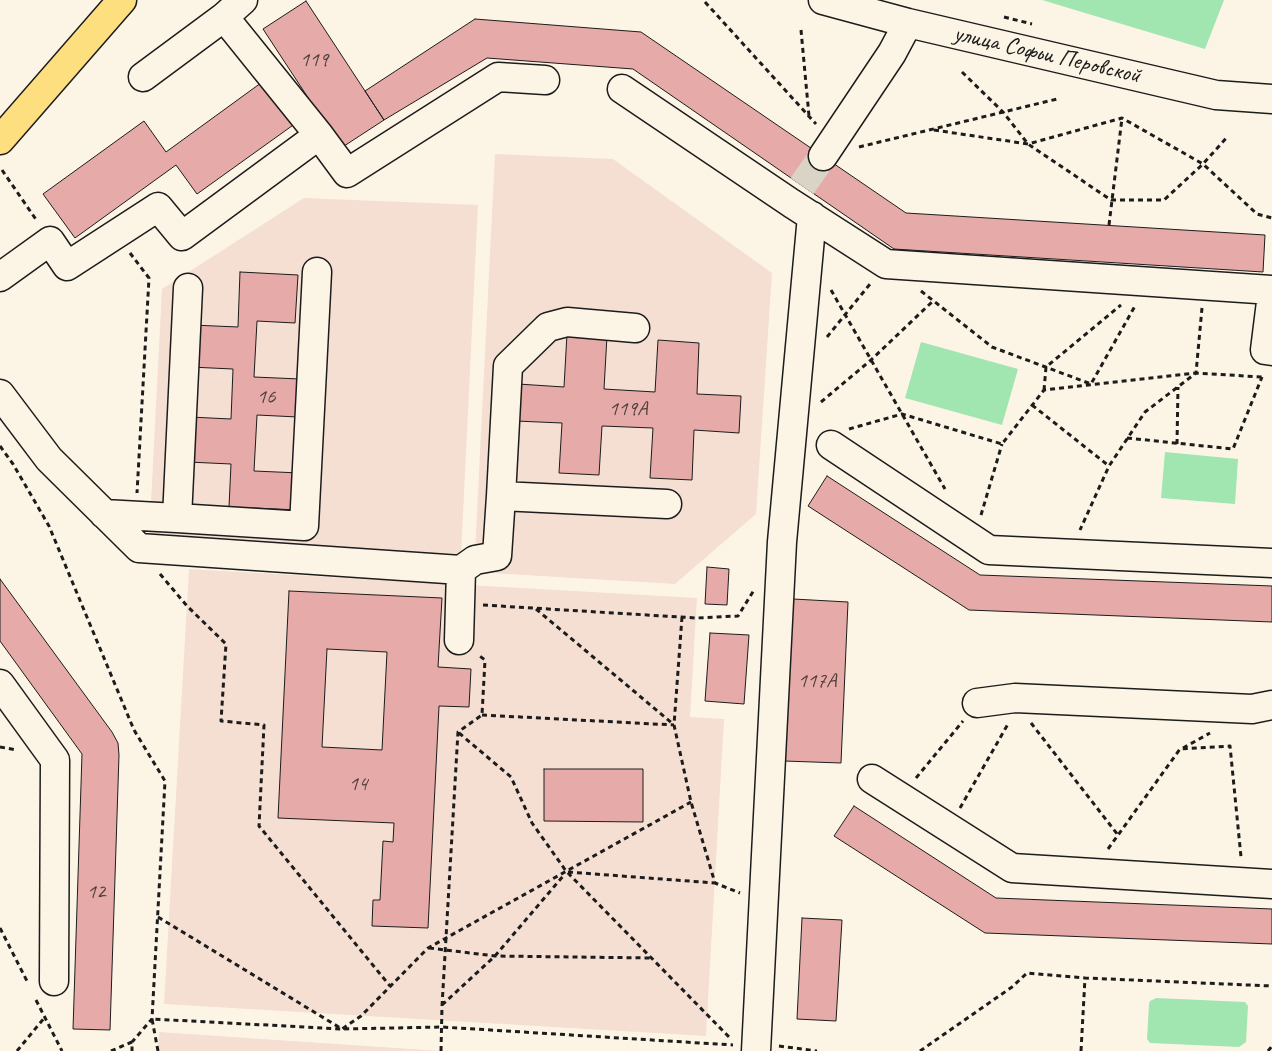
<!DOCTYPE html>
<meta charset="utf-8">
<style>
body{margin:0}
canvas{display:block;background:#fcf5e5}
</style>
<canvas width="1272" height="1051"></canvas>
<script>
const ctx = document.querySelector('canvas').getContext('2d');
ctx.lineJoin = 'round';
function fill(path, color) { ctx.fillStyle = color; ctx.fill(path, 'evenodd'); }
const toPath = rows => new Path2D(rows.map(r => 'M' + r).join(''));
function stroke(path, color, width, dash) { ctx.strokeStyle = color; ctx.lineWidth = width; ctx.lineCap = dash ? 'butt' : 'round'; ctx.setLineDash(dash || []); ctx.stroke(path); }
function write(font, color, halo, rows, align = 'center') {
  ctx.font = font + ' Caveat,sans-serif'; ctx.lineWidth = 4.5; ctx.setLineDash([]); ctx.textBaseline = 'middle'; ctx.strokeStyle = halo; ctx.fillStyle = color; for (const [text, x, y, turn = 0] of rows) {
    ctx.save(); ctx.translate(x, y); ctx.rotate((+turn || 0) * Math.PI / 180); ctx.textAlign = isNaN(turn) ? turn : align; if (halo) ctx.strokeText(text, 0, 0); ctx.fillText(text, 0, 0); ctx.restore();
  }
}
fill(toPath([
 [495,154,613,159,772,273,756,514,675,584,474,572],
 [304,198,478,205,461,556,149,540,162,289],
 [189,569,697,598,690,717,724,719,706,1036,164,1004],
 [159,1032,441,1051,445,1051,158,1051]
]), '#f5dfd3');
fill(toPath([
 [1042,0,1224,0,1205,49],
 [921,342,1018,369,1002,425,905,398],
 [1165,452,1238,459,1235,504,1161,498],
 [1156,998,1245,1002,1248,1006,1246,1042,1239,1047,1150,1043,1147,1039,1149,1004,1150,1001]
]), '#a1e5b0');
const building = toPath([
 [306,1,384,120,341,148,263,29,306,1],
 [475,19,641,32,906,213,1265,235,1263,272,894,249,633,69,487,58,384,120,365,91,475,19],
 [265,80,296,123,197,194,176,165,75,238,43,194,144,121,166,152,265,80],
 [240,272,298,275,295,323,257,321,254,377,300,379,298,417,257,415,254,471,300,473,299,510,229,507,231,464,188,462,190,417,231,419,233,369,190,367,192,325,238,327,240,272],
 [567,334,607,336,604,389,655,392,658,340,699,343,697,394,741,396,739,433,694,430,692,480,650,478,653,428,602,426,599,475,559,473,562,423,516,421,518,384,564,387,567,334],
 [827,476,980,575,1272,586,1272,622,969,610,808,506,827,476],
 [707,567,729,569,727,605,705,604,707,567],
 [0,579,112,732,118,743,119,755,110,1030,73,1029,82,754,0,641,0,579],
 [289,591,442,598,438,667,471,669,469,707,439,706,428,928,372,926,373,900,380,900,383,841,393,842,394,823,278,818,289,591],
 [327,649,387,652,382,750,322,747,327,649],
 [793,599,848,602,841,763,784,761,793,599],
 [710,633,749,635,744,704,705,701,710,633],
 [544,769,643,769,643,822,544,821,544,769],
 [854,806,996,898,1272,909,1272,944,985,933,834,836,854,806],
 [802,918,842,920,836,1021,797,1019,802,918]
]);
fill(building, '#e6aba8');
stroke(building, '#1c1c1c', 1);
stroke(toPath([
 [802,186,823,156]
]), '#dad4c7', 28, [28, 14]);
const minor = toPath([
 [243,0,224,17,319,135,347,173,498,77,545,80],
 [823,0,908,23,1216,95,1272,99],
 [143,77,224,17],
 [622,89,791,203,886,264,1272,290],
 [823,156,892,53,908,23],
 [0,277,50,241,67,266,158,207,182,236,319,135],
 [188,288,177,518,304,526,317,272],
 [1272,294,1265,350,1272,351],
 [635,328,567,322,548,327,508,366,501,496,667,504],
 [0,394,49,459,139,548,461,570,475,560,497,556,501,496],
 [831,445,989,550,1272,563],
 [104,514,177,518],
 [459,640,461,570],
 [0,684,55,760,54,981],
 [977,703,1015,698,1252,709,1272,705],
 [872,779,1012,868,1272,884],
 [756,1051,782,542,812,216]
]);
const major = toPath([
 [0,140,122,0]
]);
stroke(minor, '#1c1c1c', 31);
stroke(major, '#1c1c1c', 31);
stroke(toPath([
 [705,2,816,124],
 [1004,17,1032,24],
 [801,30,809,116],
 [962,72,1003,112,1028,144,1111,200,1164,200,1203,164,1228,136],
 [934,130,1028,144,1122,118,1203,164,1257,214,1272,218],
 [859,147,1057,99],
 [2,170,37,221],
 [1109,225,1122,118],
 [130,253,149,278,137,493],
 [831,290,945,489],
 [921,291,992,347,1091,384,1135,306],
 [1202,308,1196,373,1262,377,1262,375],
 [827,337,870,284],
 [1044,390,1046,367,1121,305],
 [821,402,871,360,933,301],
 [1032,405,1109,466],
 [849,429,902,414,1002,444,1044,390,1196,373,1145,412,1109,466,1080,530],
 [1127,438,1233,449,1262,377],
 [1177,444,1178,387],
 [0,446,13,464,49,526,134,730,165,781,152,1019,132,1042,132,1051],
 [981,515,1002,444],
 [160,574,187,606,226,644,221,721,264,725,259,826,390,986],
 [483,605,696,618,738,616,754,590],
 [536,609,673,724],
 [682,617,674,725,691,802,715,883,740,893],
 [482,715,674,725],
 [1031,723,1118,835],
 [459,733,511,777,532,823,566,871,731,1039],
 [0,747,17,750],
 [1183,748,1210,733],
 [916,778,963,721],
 [960,808,1008,724],
 [1108,849,1180,749,1230,746,1241,857],
 [568,872,715,883],
 [158,917,342,1029,361,1016,428,948,691,802],
 [0,928,28,983],
 [429,948,495,956,652,958],
 [36,1000,62,1051],
 [442,1005,495,956,564,875],
 [779,1046,817,1051],
 [17,1051,45,1017],
 [111,1051,132,1042],
 [158,1051,152,1019,342,1029,442,1027,733,1045],
 [441,1051,442,1006,458,732,482,715,485,660,477,654],
 [920,1051,1012,987,1027,973,1085,978],
 [1081,1051,1085,978,1272,986],
 [1268,1051,1272,1046]
]), '#1c1c1c', 3, [5, 4]);
stroke(minor, '#fcf5e5', 28);
stroke(major, '#fddf80', 28);
write('21px', '#4e403f', null, [
 ["119",314,60],
 ["16",266,397],
 ["119А",628,409],
 ["117А",817,681],
 ["14",358,784],
 ["12",96,892]
]);
write('24px', '#1c1c1c', '#fcf5e5', [
 ["улица Софьи Перовской",1047,55,13]
]);
</script>
